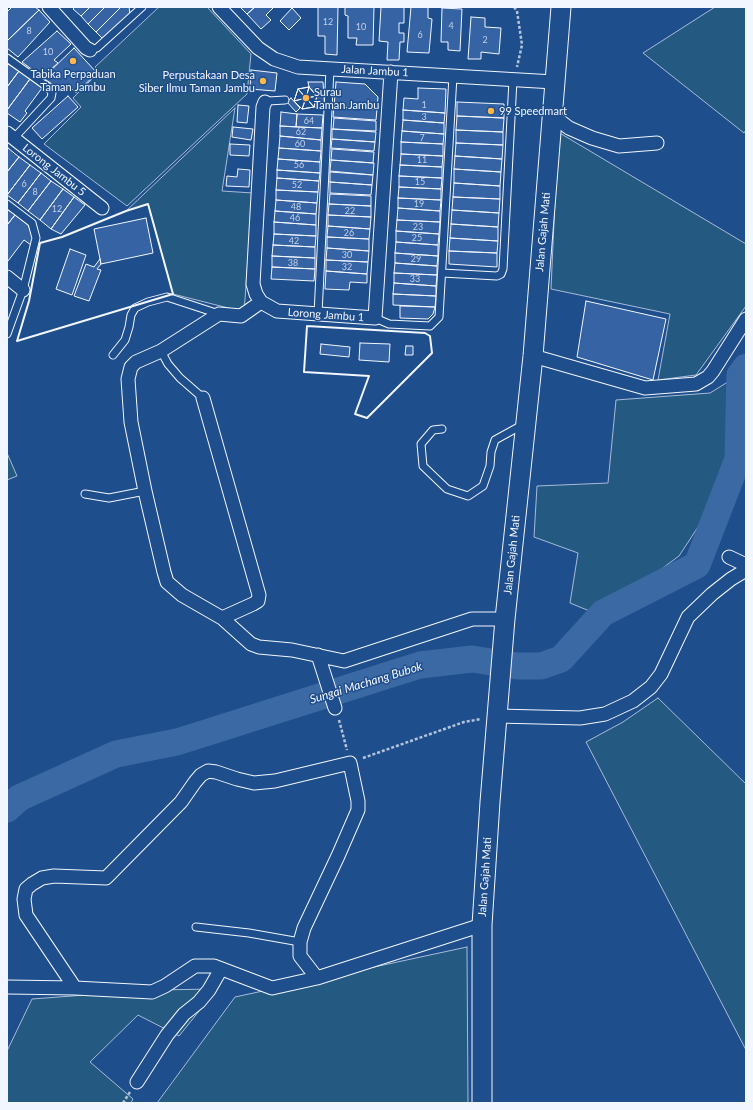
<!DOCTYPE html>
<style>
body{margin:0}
#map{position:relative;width:753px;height:1110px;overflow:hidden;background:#1f4e8c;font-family:Lato,sans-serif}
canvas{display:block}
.frame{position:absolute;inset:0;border:8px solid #f2f6ff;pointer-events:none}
</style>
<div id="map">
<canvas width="753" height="1110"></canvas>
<div class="frame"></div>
</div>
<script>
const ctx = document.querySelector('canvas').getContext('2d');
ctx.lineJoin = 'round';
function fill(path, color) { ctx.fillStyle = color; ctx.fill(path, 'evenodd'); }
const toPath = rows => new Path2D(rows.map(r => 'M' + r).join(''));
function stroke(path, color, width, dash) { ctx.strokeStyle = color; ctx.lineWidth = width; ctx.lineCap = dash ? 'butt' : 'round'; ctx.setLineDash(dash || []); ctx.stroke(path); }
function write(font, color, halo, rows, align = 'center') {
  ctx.font = font + ' Lato,sans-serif'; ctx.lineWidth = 3; ctx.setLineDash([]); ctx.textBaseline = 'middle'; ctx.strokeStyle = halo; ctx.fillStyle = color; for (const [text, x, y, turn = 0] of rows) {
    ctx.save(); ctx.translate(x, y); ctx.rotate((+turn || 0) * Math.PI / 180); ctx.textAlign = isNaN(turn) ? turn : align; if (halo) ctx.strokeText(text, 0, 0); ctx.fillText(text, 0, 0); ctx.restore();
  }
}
const green = toPath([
 [159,7,207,7,251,54,247,94,127,206,44,144,81,107,73,98,99,72,95,67,159,7],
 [715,7,746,7,746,130,744,133,643,53,715,7],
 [235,108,222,191,253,193,244,312,173,294,148,204,126,211,235,108],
 [558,132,746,244,746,306,696,375,658,380,670,314,551,289,558,132],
 [731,380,727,462,698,527,679,556,641,584,620,595,592,612,570,603,578,553,534,537,537,486,608,483,616,400,710,393,731,380],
 [7,453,17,476,7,480,7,453],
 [658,698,746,784,746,1050,586,742,623,722,658,698],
 [467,947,468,1103,157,1103,235,997,467,947],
 [217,989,179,1036,138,1015,90,1062,133,1099,131,1103,7,1103,7,1051,32,999,152,990,217,989]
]);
fill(green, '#245a82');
stroke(green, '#a8bbd7', 1);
stroke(toPath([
 [7,809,19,798,116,754,177,742,420,665,472,659,517,666,541,666,561,659,603,613,697,565,738,459,740,375,746,367]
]), '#3b69a3', 27);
const building = toPath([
 [12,7,35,7,39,10,7,41,7,12,12,7],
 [75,7,90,7,81,16,73,9,75,7],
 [90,7,105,7,88,24,81,16,90,7],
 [105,7,121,7,96,32,88,24,105,7],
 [121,7,129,7,130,14,104,40,96,32,121,7],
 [240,7,255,7,247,14,240,7],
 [255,7,274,7,266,15,271,20,261,29,247,14,255,7],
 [318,7,338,7,337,55,325,54,325,36,318,36,318,7],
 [345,7,374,7,373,45,356,45,357,38,348,38,348,16,345,15,345,7],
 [381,7,404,7,404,23,399,23,399,33,404,33,404,42,400,42,399,60,387,60,388,42,379,41,381,7],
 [411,7,428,7,428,18,432,19,429,53,407,52,411,7],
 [292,8,301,18,289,30,280,21,292,8],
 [442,8,462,9,460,51,448,50,448,42,441,42,442,8],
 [39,10,50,22,18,57,7,48,7,41,39,10],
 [471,17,485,18,485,27,501,28,499,54,481,52,481,59,468,59,471,17],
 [57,31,71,44,54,60,58,63,42,77,22,62,57,31],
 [74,48,97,73,76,93,67,84,61,90,43,78,74,48],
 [8,64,19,71,7,87,7,65,8,64],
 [251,70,277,73,275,91,250,89,251,70],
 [19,71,30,79,7,110,7,87,19,71],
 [30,79,42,88,25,111,27,113,20,122,7,113,7,110,30,79],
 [308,82,323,82,325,109,314,107,317,96,309,87,308,82],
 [336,82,365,84,378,97,377,109,334,107,336,82],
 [309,87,306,98,298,89,309,87],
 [309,87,317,96,314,107,302,109,294,101,298,89,309,87],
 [309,87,317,96,306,98,309,87],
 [418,88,446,89,445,113,403,110,404,98,418,99,418,88],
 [298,89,306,98,294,101,298,89],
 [68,96,78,107,42,139,32,128,68,96],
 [317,96,314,107,306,98,317,96],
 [291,98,300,108,296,112,287,102,291,98],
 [306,98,314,107,302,109,306,98],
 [306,98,302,109,294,101,306,98],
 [457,102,504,104,504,118,457,116,457,102],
 [238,105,249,106,247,123,237,122,238,105],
 [334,107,377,109,376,120,333,117,334,107],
 [403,110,445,113,444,123,403,120,403,110],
 [281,112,297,114,296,127,280,126,281,112],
 [297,114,323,115,322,128,296,127,297,114],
 [457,116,504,118,503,132,456,130,457,116],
 [334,118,376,121,376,131,333,129,334,118],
 [403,120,444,123,444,134,402,131,403,120],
 [280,126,322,128,321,140,280,136,280,126],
 [233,127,253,129,251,140,232,137,233,127],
 [332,129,376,132,375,142,332,139,332,129],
 [456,130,503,132,503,145,456,143,456,130],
 [402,131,444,134,443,144,401,142,402,131],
 [280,136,321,140,321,151,279,148,280,136],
 [332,139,375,142,374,151,331,148,332,139],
 [401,142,443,144,443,156,401,154,401,142],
 [456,143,503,145,502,159,455,156,456,143],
 [230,144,250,145,249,156,230,155,230,144],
 [8,148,19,157,7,172,7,149,8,148],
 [279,148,321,151,320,162,278,159,279,148],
 [332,149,374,152,373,163,331,160,332,149],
 [401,154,443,156,442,167,400,165,401,154],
 [455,156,502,159,501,172,454,169,455,156],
 [19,157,30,165,7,195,7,172,19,157],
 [278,159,320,162,320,173,277,170,278,159],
 [331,160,374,163,373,175,330,171,331,160],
 [30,165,41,173,18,203,7,195,30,165],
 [400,165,442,167,442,178,399,176,400,165],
 [238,169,250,170,249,187,226,186,227,176,237,177,238,169],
 [454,169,501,172,500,186,454,183,454,169],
 [277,170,320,173,319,181,277,178,277,170],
 [330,172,373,175,372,185,330,182,330,172],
 [41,173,51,181,28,211,18,203,41,173],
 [399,176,442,178,441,189,399,187,399,176],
 [277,178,319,181,318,192,276,190,277,178],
 [51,181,63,189,40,220,28,211,51,181],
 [330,182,372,185,371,195,330,193,330,182],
 [454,183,500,186,500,199,453,197,454,183],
 [399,187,441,189,441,200,398,198,399,187],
 [63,189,74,197,51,229,40,220,63,189],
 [276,190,318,192,317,203,276,200,276,190],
 [330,194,371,196,371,206,329,204,330,194],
 [74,197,85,205,61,234,51,229,74,197],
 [453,197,500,199,499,213,452,210,453,197],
 [398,198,441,200,440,211,398,208,398,198],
 [276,200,317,203,316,214,275,211,276,200],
 [329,204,371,206,371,217,328,215,329,204],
 [398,208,440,211,440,222,397,220,398,208],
 [7,209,15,215,7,225,7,209],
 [452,210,499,213,498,227,451,224,452,210],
 [275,211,316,214,316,225,274,222,275,211],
 [15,215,28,225,33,237,31,245,24,240,8,261,7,260,7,225,15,215],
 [328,215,371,217,370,229,328,226,328,215],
 [146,218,153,253,101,264,94,229,146,218],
 [397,220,440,222,439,234,396,231,397,220],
 [274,222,316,225,316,236,274,234,274,222],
 [451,224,498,227,498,241,450,238,451,224],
 [328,226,370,229,369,239,327,237,328,226],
 [396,231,439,234,438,245,396,242,396,231],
 [274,234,316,236,315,247,273,245,274,234],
 [327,237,369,239,369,251,327,248,327,237],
 [450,238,498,241,497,253,449,251,450,238],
 [396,242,438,245,438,256,395,253,396,242],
 [273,245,315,247,315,258,272,256,273,245],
 [327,248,369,251,368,262,326,260,327,248],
 [70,249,86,255,72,295,56,289,70,249],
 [449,251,497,253,497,267,449,264,449,251],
 [395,253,438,256,437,266,395,263,395,253],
 [272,256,315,258,315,269,272,267,272,256],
 [100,259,101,264,97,269,101,270,89,301,74,296,86,264,94,267,100,259],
 [326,260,368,262,367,274,326,271,326,260],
 [395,263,437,266,437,275,394,273,395,263],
 [272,267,315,269,314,281,271,279,272,267],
 [326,271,367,274,367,283,350,282,349,290,325,289,326,271],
 [394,273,437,275,436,286,394,283,394,273],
 [394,283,436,286,436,296,393,294,394,283],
 [393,294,436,296,435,307,393,305,393,294],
 [586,301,666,319,653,380,577,357,586,301],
 [400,306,435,307,433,314,428,319,400,318,400,306],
 [360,343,390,344,389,362,359,360,360,343],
 [321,344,350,347,349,357,320,354,321,344],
 [406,346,413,346,413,355,405,355,406,346]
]);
fill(building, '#3563a3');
stroke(building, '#f2f6ff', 1);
const service = toPath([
 [90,50,97,48,142,7],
 [7,58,49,88,52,93,51,98,14,138],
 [265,102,268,101,285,100],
 [7,204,32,223,36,238,23,290,7,334],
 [442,273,497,276,501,274,503,269,513,80],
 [318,314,330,69],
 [375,318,389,324,430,326,439,317,453,76],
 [161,351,168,364,180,378,203,398],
 [113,355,125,340,129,327,131,315,135,308,148,302,167,297,219,314],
 [442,429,433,430,421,444,423,466,447,489,468,496,483,486,490,466,491,452,495,440,524,424],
 [85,494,109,498,145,491],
 [196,927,249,933,300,942]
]);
const minor = toPath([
 [49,7,86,48,90,50],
 [219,7,258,48,274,59,298,67,554,82],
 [265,102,263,107,253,284,256,294,261,302,277,311,375,318,391,72],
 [552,115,569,128,592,138,619,146,657,143],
 [7,133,102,208],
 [7,277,23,290],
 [261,302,241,316,219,314,161,351,136,362,131,367,128,379,131,422,145,491,164,572,167,582,182,595,222,618,251,644,259,647,292,650,344,661,472,619,505,619],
 [533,356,645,388,696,384,708,377,713,371,746,319],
 [203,398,259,595,258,601,253,604,222,618],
 [729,557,746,565],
 [318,655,335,708],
 [497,716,580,718,605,714,633,701,651,687,661,674,688,617,712,594,731,579,746,570],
 [7,987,75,988,152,992,165,986,195,966,214,966,272,988,317,978,482,925],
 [75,988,26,915,24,899,26,889,32,884,42,878,54,876,106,878,181,802,195,782,201,775,208,771,216,772,237,779,254,783,275,781,350,763,358,801,358,810,338,856,304,928,300,942,300,956,317,978],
 [137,1082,167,1035,184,1014,199,1002,209,990,221,969]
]);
const secondary = toPath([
 [482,1103,482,925,490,802,505,619,533,356,561,7]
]);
stroke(service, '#f2f6ff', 9);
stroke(minor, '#f2f6ff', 15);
stroke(secondary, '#f2f6ff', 21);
stroke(toPath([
 [514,7,517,11,522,45,517,67],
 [339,720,347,750],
 [363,758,464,722,481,719],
 [123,1103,130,1092]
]), '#b3c4dc', 2.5, [3, 2]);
stroke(service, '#1f4e8c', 7);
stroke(minor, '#1f4e8c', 13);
stroke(secondary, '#1f4e8c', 19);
stroke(toPath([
 [148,204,173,294,17,341,29,301,40,243,62,237,126,211,148,204],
 [307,326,425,333,430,336,432,353,367,418,355,414,369,376,304,372,307,326]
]), '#f2f6ff', 2);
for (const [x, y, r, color] of [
 [73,61,4,"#ffb74d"],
 [263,81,4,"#ffb74d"],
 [306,98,4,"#ffb74d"],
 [491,111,4,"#ffb74d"]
]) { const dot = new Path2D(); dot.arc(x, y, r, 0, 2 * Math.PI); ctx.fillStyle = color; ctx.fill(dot); stroke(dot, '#1f4e8c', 1.5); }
write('9px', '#c3d1e8', null, [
 ["12",328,22],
 ["4",451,26],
 ["10",361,27],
 ["8",29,31],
 ["6",420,35],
 ["2",485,40],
 ["10",48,52],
 ["1",424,105],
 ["3",424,117],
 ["64",309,121],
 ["62",301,132],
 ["7",422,138],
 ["60",300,144],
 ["11",422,160],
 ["56",299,165],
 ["15",420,182],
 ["6",24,184],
 ["52",297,185],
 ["8",35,192],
 ["19",419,204],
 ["48",296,207],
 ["12",57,209],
 ["22",350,211],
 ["46",295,218],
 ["23",418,227],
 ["26",349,233],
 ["25",417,238],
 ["42",294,241],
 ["30",347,255],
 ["29",416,259],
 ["38",293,263],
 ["32",347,267],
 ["33",415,279]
]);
write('11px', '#f2f6ff', '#1f4e8c', [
 ["Jalan Jambu 1",375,71,3],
 ["Lorong Jambu 5",54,170,38],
 ["Jalan Gajah Mati",543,232,-85],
 ["Lorong Jambu 1",326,315,4],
 ["Jalan Gajah Mati",512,555,-84],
 ["Jalan Gajah Mati",485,877,-86]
]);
write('11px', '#f2f6ff', '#1f4e8c', [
 ["Tabika Perpaduan",73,74,"center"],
 ["Taman Jambu",73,87,"center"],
 ["Perpustakaan Desa",255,75,"right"],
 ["Siber Ilmu Taman Jambu",255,88,"right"],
 ["Surau",314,92],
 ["Taman Jambu",314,105],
 ["99 Speedmart",499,111]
], 'left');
write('italic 12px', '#f2f6ff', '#1f4e8c', [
 ["Sungai Machang Bubok",366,683,-17]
]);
</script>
